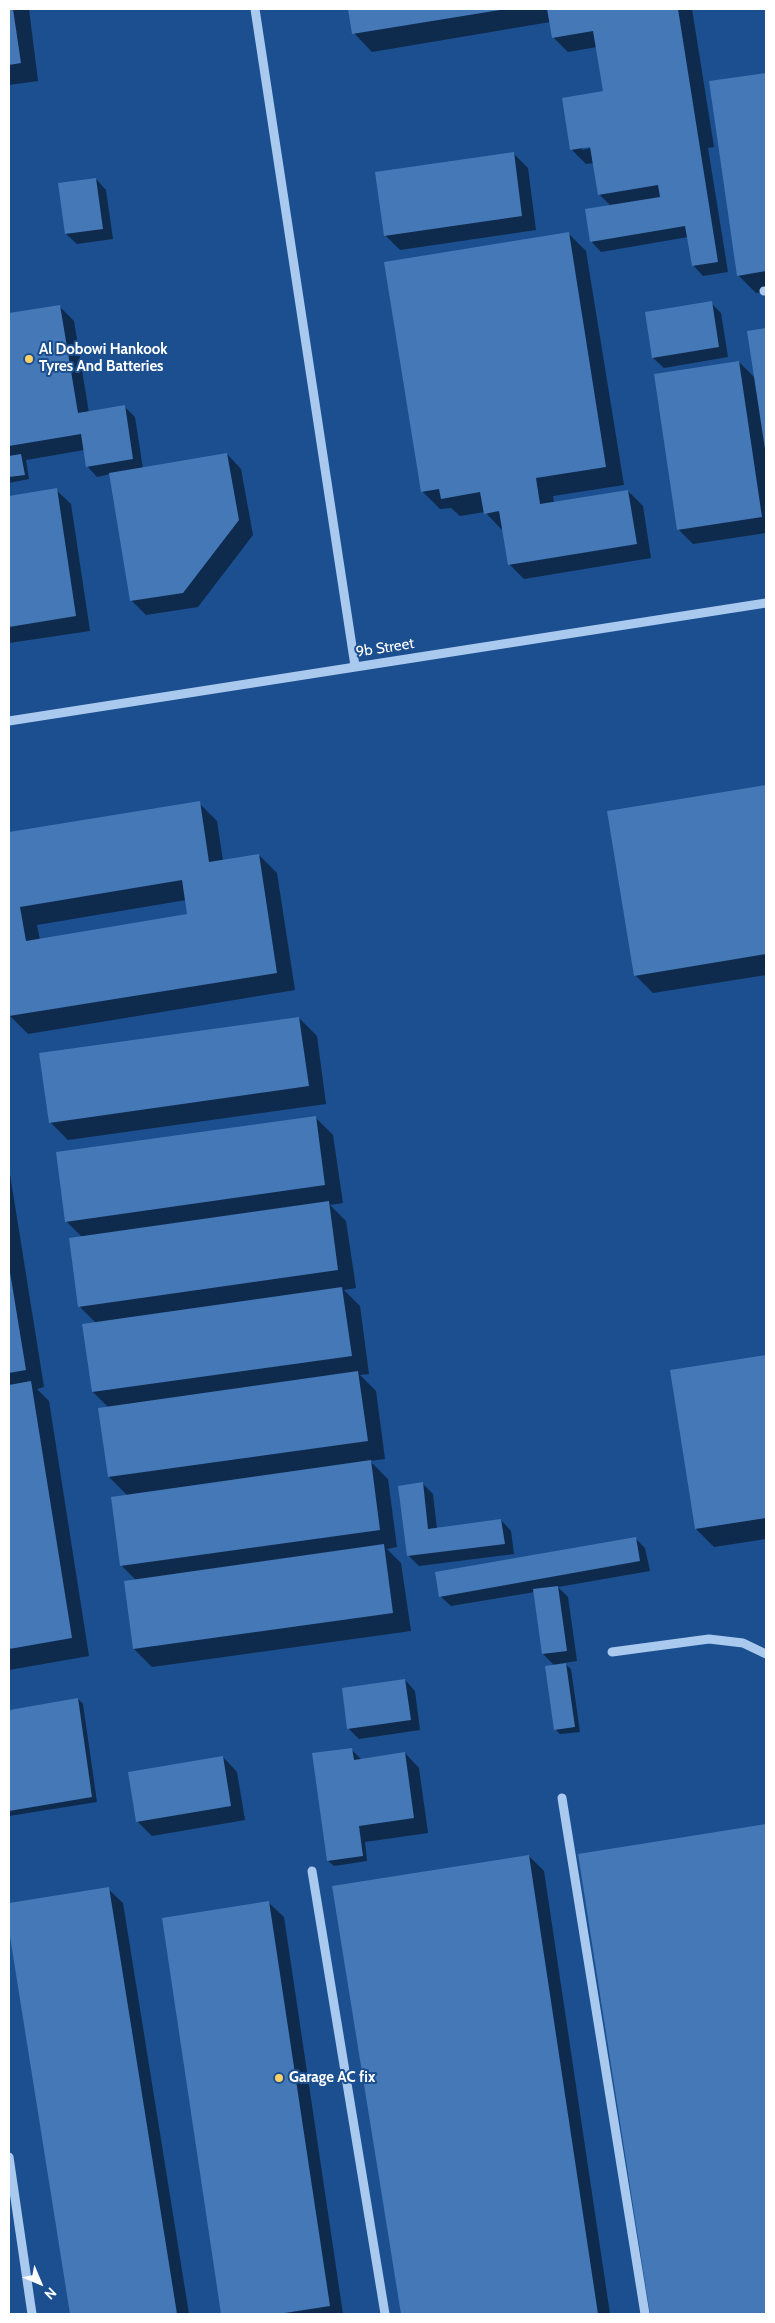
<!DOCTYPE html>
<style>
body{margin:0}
#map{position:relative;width:775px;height:2323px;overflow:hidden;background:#1b4f8f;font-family:Cabin,sans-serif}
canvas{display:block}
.frame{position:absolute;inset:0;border:10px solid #fff;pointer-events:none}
.north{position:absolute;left:15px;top:2258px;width:50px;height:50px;-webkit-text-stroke:4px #1b4f8f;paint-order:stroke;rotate:135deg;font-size:14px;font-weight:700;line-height:20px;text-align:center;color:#fff}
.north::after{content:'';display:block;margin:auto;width:18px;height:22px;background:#fff;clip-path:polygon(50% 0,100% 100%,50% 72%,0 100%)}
</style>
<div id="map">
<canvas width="775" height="2323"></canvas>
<div class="frame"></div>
<div class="north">N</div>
</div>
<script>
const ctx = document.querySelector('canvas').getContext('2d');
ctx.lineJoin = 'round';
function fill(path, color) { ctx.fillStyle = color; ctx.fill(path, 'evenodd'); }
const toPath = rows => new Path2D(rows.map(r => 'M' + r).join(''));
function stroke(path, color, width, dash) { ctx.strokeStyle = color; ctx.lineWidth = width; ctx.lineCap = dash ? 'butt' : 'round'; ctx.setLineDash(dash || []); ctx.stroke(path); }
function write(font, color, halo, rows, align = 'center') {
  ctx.font = font + ' Cabin,sans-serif'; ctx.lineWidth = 4; ctx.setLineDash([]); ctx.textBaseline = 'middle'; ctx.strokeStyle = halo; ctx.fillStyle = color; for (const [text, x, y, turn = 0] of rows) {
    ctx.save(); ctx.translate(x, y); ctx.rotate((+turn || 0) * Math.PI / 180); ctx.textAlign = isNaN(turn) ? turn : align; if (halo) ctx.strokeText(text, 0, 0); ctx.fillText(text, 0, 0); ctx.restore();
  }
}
fill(toPath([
 [9,9,29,9,38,81,9,85],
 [350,9,692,9,714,147,708,148,728,272,703,276,693,265,688,237,601,252,591,241,611,206,599,194,594,163,586,164,572,150,604,92,597,47,568,52,553,37,550,22,372,52,354,33],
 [591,146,591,148,582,150,582,147],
 [766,74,766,292,756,293,738,275,710,82],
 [514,154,528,168,536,230,400,250,385,235],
 [96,179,106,190,113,239,77,244,66,234],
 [568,233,586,251,624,485,553,496,554,503,628,491,643,506,651,558,524,579,509,564,504,532,485,512,460,516,451,508,440,509,422,491],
 [711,303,721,313,728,357,664,368,653,358],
 [59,306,74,321,89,413,125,407,135,417,143,469,227,454,241,469,253,535,198,607,146,615,131,600,110,474,97,477,87,466,84,450,26,460,29,479,9,483,9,314],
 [766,329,766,533,693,544,678,529,739,362,756,379,749,332],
 [56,490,71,504,90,631,9,643,9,497],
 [766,786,766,975,653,993,635,975,609,812],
 [199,803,217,821,223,861,259,855,277,873,295,990,28,1034,10,1016,9,1010,9,833],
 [186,900,189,915,40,940,37,925],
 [299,1018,317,1036,326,1104,68,1140,50,1122],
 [315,1117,333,1135,343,1203,330,1205,346,1221,356,1288,344,1290,360,1306,369,1374,360,1375,376,1391,385,1459,370,1461,388,1479,397,1547,387,1549,401,1563,411,1631,152,1667,134,1649,136,1580,121,1565,128,1496,109,1477,109,1408,93,1392,96,1323,80,1307,70,1239,82,1237,66,1221],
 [9,1168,44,1387,37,1389,49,1401,89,1656,9,1670],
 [766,1356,766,1539,714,1547,696,1529,672,1371],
 [423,1484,433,1494,437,1529,501,1520,511,1531,514,1554,419,1566,409,1556],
 [635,1538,645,1548,650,1571,558,1587,568,1597,577,1661,564,1663,571,1669,580,1732,560,1734,555,1729,555,1666,543,1654,535,1592,451,1606,440,1596],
 [405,1680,415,1691,420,1730,359,1739,349,1729],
 [78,1699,83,1704,97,1802,9,1816,9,1710],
 [351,1749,362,1760,405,1753,419,1768,428,1833,365,1842,367,1861,334,1866,328,1861],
 [223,1757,237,1772,245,1820,152,1836,137,1821],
 [766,1826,766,2314,651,2314,580,1855],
 [529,1856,544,1871,610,2314,402,2314,333,1887],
 [108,1889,123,1903,189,2314,71,2314,9,1922,9,1905],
 [269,1903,284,1917,343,2314,222,2314,163,1919]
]), '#0007');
fill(toPath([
 [9,9,13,9,21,63,9,65],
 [348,9,500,9,500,10,352,34],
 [547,9,678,9,718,262,692,266,685,226,590,242,585,209,660,197,658,185,598,195,590,147,570,150,562,98,603,91,593,31,552,38],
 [766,73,766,271,737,276,709,81],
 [514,152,522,216,384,236,375,172],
 [96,178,103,229,65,234,58,183],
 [569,232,606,467,536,478,540,504,628,490,637,544,508,565,499,511,484,514,480,492,441,499,439,489,421,492,384,262],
 [712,301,719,347,652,358,645,312],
 [60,305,78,413,125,405,133,459,86,467,81,434,9,446,9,313],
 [766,328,766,449,765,449,747,331],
 [739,361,762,517,677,530,654,374],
 [227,453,239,520,183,593,130,601,109,473],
 [21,454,25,475,9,477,9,456],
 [57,488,76,616,9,627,9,496],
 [766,785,766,954,634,976,607,811],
 [200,801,209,862,259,854,277,973,9,1016,9,832],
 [182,880,187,914,26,941,20,907],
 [299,1017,309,1086,49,1123,39,1053],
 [316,1116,325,1185,65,1222,56,1152],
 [329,1201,338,1270,78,1307,69,1238],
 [9,1266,26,1370,9,1373],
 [342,1287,352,1356,92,1392,82,1324],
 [766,1355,766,1518,695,1529,670,1370],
 [358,1371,368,1441,108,1477,98,1408],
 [31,1381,72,1638,9,1649,9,1385],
 [371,1460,380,1530,120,1566,111,1497],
 [423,1482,428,1529,501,1519,505,1544,407,1556,398,1486],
 [636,1537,640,1561,439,1597,435,1572],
 [384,1544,393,1613,133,1649,124,1581],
 [558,1586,567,1651,542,1654,533,1589],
 [566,1663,575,1727,554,1730,545,1666],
 [405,1679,411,1720,347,1729,342,1688],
 [78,1698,92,1797,9,1811,9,1710],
 [352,1748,354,1760,405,1752,414,1818,359,1826,363,1856,327,1861,312,1753],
 [223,1756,231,1806,136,1822,128,1772],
 [766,1824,766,2314,650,2314,578,1854],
 [529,1855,598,2314,401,2314,332,1886],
 [109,1887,177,2314,70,2314,9,1930,9,1903],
 [269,1901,330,2306,278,2314,221,2314,162,1918]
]), '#4478b7');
stroke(toPath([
 [255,9,355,666],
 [764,291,766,291],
 [9,721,766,603],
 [612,1652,709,1639,743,1643,766,1654],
 [562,1798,645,2314],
 [312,1871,385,2314],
 [9,2157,32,2314]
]), '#a9c9ee', 9);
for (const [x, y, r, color] of [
 [29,359,5,"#ffd166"],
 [279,2078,5,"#ffd166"]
]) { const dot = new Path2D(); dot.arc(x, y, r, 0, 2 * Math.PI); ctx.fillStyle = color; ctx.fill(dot); stroke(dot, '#1b4f8f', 2); }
write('bold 15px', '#fff', '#1b4f8f', [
 ["Al Dobowi Hankook",39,350],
 ["Tyres And Batteries",39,367],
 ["Garage AC fix",289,2078]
], 'left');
write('15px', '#fff', '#1b4f8f', [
 ["9b Street",385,648,-9]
]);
</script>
